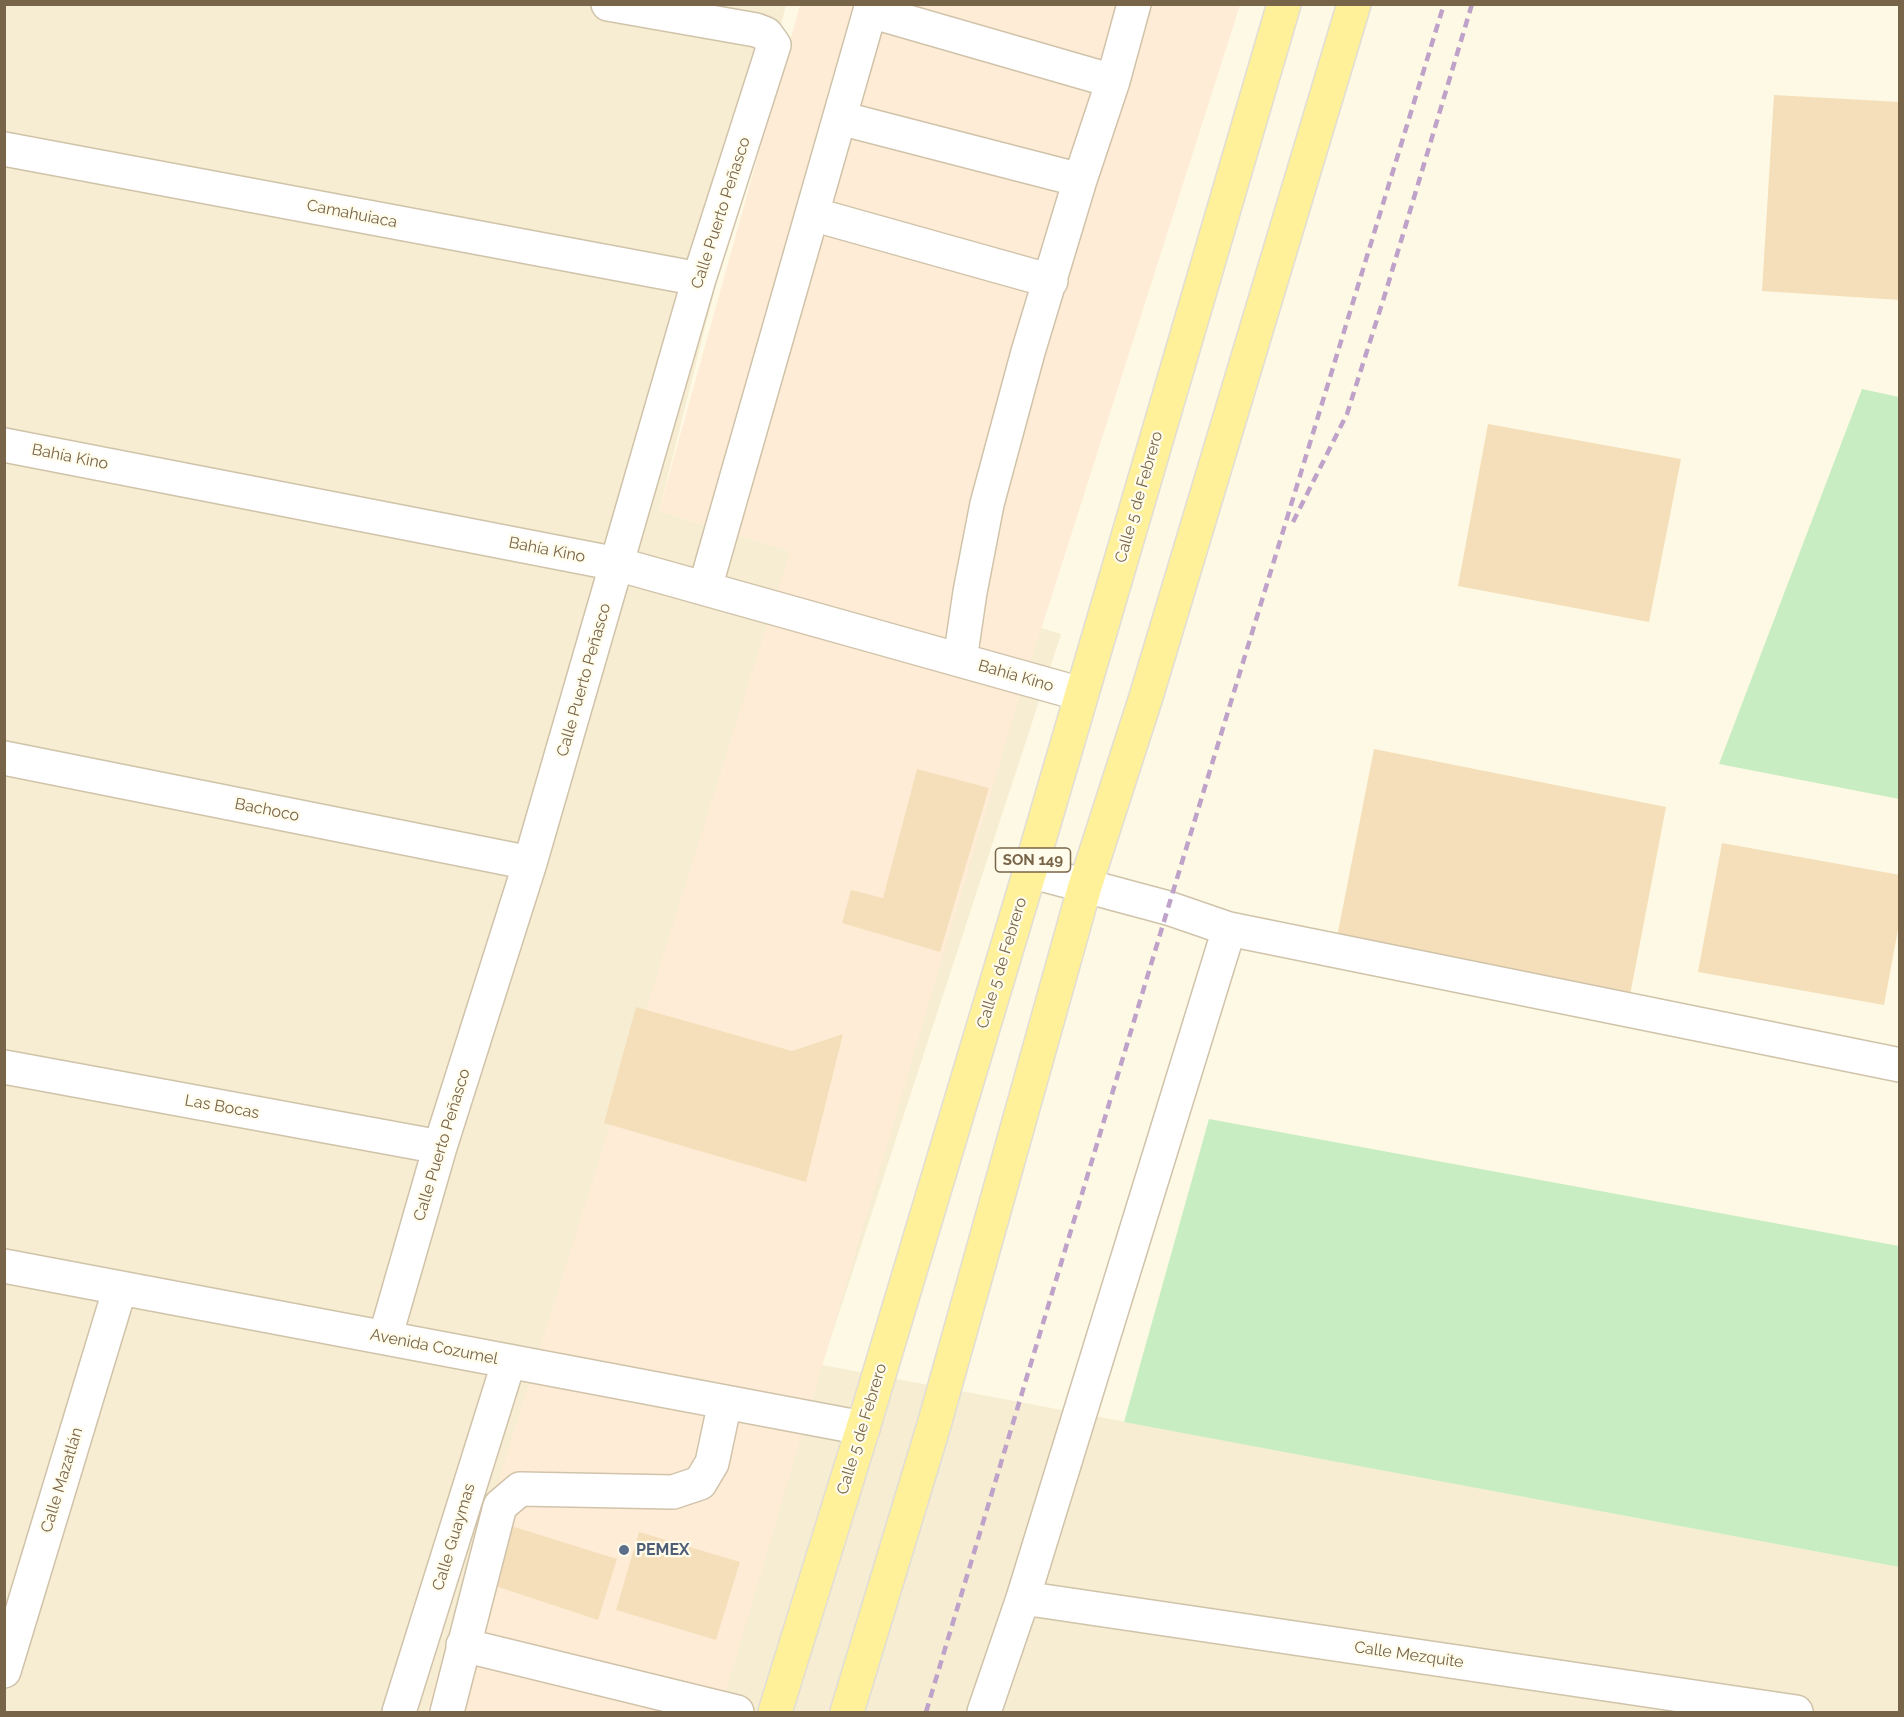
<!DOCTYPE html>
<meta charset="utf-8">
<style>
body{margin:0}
#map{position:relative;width:1904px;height:1717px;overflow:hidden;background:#fef9e4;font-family:Raleway,sans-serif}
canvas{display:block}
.frame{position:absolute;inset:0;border:6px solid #786448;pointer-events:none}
</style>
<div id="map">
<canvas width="1904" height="1717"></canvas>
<div class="frame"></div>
</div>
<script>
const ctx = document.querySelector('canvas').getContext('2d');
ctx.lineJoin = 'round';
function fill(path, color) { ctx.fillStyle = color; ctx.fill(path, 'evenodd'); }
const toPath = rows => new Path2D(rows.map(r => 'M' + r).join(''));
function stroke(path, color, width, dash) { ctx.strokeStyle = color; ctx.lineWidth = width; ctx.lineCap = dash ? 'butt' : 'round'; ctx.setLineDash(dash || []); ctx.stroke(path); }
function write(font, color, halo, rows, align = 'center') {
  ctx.font = font + ' Raleway,sans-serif'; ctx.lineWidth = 4.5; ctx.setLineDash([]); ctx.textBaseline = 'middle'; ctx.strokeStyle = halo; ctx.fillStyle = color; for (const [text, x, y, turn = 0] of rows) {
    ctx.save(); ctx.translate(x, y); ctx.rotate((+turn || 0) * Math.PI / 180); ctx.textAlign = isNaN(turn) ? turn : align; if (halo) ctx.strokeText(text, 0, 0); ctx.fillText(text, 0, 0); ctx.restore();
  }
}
fill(toPath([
 [5,5,786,5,659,511,1061,634,822,1365,1899,1567,1899,1712,5,1712]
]), '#f6edd2');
fill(toPath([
 [800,5,1240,5,1015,711,720,1712,426,1712,790,551,659,511]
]), '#ffecd7');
fill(toPath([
 [1862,389,1899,397,1899,799,1719,764],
 [1209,1119,1899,1246,1899,1567,1124,1422]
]), '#c9edc2');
fill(toPath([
 [1774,95,1900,102,1900,300,1762,291],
 [1488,424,1681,459,1649,622,1458,586],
 [1374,749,1666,807,1630,995,1337,937],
 [917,769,989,788,940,952,842,923,851,890,883,898],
 [1722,843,1900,875,1900,919,1884,1005,1698,972],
 [636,1007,792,1051,843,1034,806,1182,604,1123],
 [505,1524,617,1559,598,1620,486,1583],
 [639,1532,740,1562,716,1640,616,1610]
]), '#f5dfba');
const minor = toPath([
 [870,11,1113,81],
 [840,118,1080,180],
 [4,149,699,279],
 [812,214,1051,281],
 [4,445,617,564,1081,694],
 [705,588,872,4],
 [960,660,970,592,987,504,1028,352,1080,180,1113,81,1134,4],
 [4,758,530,863],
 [1030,871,1168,908,1229,929,1900,1065],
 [4,1067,440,1147],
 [4,1266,863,1428],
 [385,1338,440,1147,530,863,699,279,774,45,766,34,756,30,608,4],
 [1023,1598,1796,1712],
 [463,1645,737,1712],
 [4,1671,120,1288],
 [399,1712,509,1361],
 [447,1712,500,1506,520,1489,673,1492,700,1483,712,1463,725,1402],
 [984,1712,1023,1598,1229,929]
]);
const major = toPath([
 [775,1712,863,1428,1030,871,1284,4],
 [847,1712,934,1425,1085,886,1146,697,1354,4]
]);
stroke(minor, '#d0c3aa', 36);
stroke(major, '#e1ddd7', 36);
stroke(minor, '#fff', 33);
stroke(major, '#fff09a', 33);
stroke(toPath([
 [1293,522,1347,414,1386,291,1472,4],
 [926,1712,1168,908,1444,4]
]), '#bfa2c9', 4.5, [9, 6]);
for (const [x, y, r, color] of [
 [624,1550,6,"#5c6f8a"]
]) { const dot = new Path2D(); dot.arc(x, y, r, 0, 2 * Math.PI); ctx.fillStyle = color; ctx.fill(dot); stroke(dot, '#fffcec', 2); }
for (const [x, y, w] of [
 [1033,860,75]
]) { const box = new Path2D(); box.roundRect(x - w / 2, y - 12, w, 24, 4.5); ctx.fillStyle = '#fffcec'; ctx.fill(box); stroke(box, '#786448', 1.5); }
write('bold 15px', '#786448', null, [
 ["SON 149",1033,860]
]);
write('16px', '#786448', '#fffcec', [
 ["Calle Puerto Peñasco",721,213,-72],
 ["Camahuiaca",352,214,11],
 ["Bahía Kino",70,457,11],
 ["Calle 5 de Febrero",1139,497,-74],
 ["Bahía Kino",547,550,11],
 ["Bahía Kino",1016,676,16],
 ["Calle Puerto Peñasco",584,680,-74],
 ["Bachoco",267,810,11],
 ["Calle 5 de Febrero",1002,963,-73],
 ["Las Bocas",222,1107,10],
 ["Calle Puerto Peñasco",442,1145,-73],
 ["Avenida Cozumel",434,1347,11],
 ["Calle 5 de Febrero",862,1429,-73],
 ["Calle Mazatlán",62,1480,-73],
 ["Calle Guaymas",454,1537,-73],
 ["Calle Mezquite",1409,1655,8]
]);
write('bold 16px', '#4e5e75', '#fffcec', [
 ["PEMEX",636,1550]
], 'left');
</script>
